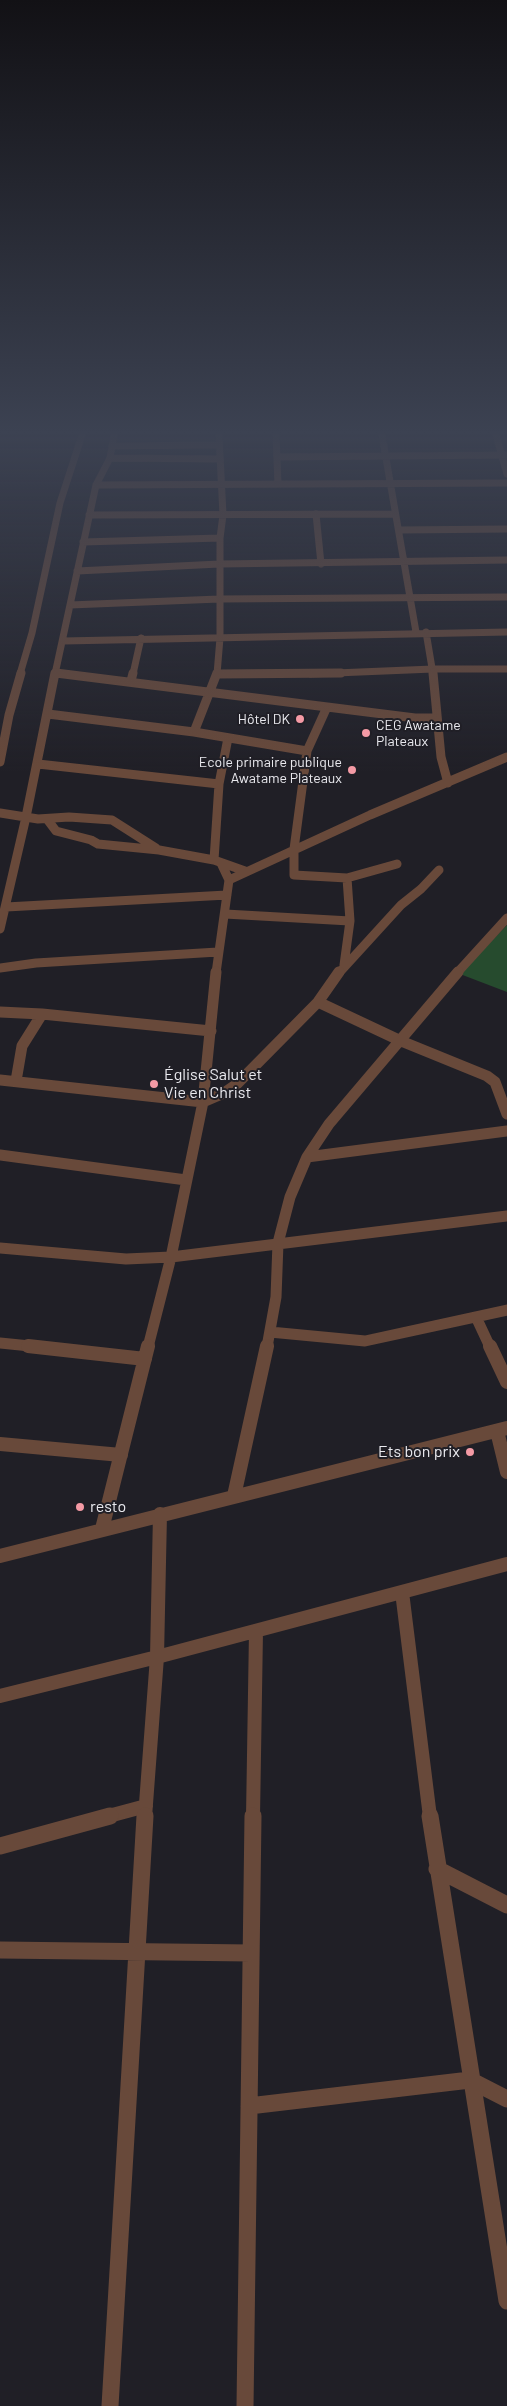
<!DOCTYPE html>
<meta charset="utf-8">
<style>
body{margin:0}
canvas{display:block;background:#201f26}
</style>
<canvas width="507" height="2406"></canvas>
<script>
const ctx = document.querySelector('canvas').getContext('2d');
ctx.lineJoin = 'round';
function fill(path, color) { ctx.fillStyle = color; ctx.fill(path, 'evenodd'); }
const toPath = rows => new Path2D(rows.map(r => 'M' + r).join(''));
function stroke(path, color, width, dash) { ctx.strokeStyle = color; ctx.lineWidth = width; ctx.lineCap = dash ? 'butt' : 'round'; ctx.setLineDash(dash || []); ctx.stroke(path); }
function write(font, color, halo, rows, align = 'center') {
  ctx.font = font + ' Barlow,sans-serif'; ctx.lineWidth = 4; ctx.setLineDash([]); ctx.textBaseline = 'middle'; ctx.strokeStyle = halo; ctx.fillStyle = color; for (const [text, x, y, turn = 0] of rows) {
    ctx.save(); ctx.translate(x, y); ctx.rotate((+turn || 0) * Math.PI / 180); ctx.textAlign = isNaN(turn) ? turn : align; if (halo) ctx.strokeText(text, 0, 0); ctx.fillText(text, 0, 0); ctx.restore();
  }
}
fill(toPath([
 [507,925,507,992,460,974]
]), '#264b2e');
stroke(toPath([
 [276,435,278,484],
 [382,435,416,632],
 [496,435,507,474],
 [112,446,219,445],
 [277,457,507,455],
 [110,458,220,459],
 [96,485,507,483],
 [316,514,321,564],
 [89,515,395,514],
 [399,530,507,529],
 [83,542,220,538],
 [77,571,219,564,507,560],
 [70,605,219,599,507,597],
 [426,632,433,674],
 [63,641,507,632],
 [56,673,65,674],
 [20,674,32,633,60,503,82,435],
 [55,674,96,485,110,458,114,435],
 [133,674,141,638],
 [217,674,230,674],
 [217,674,220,638,220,538,223,515,219,435],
 [311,674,433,669,507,669]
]), '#68493a', 7);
stroke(toPath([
 [56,673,415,718,436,718],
 [433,673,441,757,448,783],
 [217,674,341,673],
 [131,681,133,673],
 [327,707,307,751,294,849,294,875,347,878,397,864],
 [48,714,194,732,307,751],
 [194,732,217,673],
 [0,762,9,715,21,673],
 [38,764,219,784],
 [0,813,38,819,69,817,112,820,156,848],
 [47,819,56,831,91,840,98,844,159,850,214,860,245,871],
 [214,860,219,784,228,738],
 [229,880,370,815,507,757],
 [6,907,227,895],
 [225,914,350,921],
 [0,929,26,817,55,673],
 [344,965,350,921,347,878],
 [0,968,36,963,218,952],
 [216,973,229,880,221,863],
 [339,973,401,905,421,889,439,870],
 [457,973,507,918]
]), '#68493a', 9);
stroke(toPath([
 [318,1002,401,1041,487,1076,495,1082,507,1114],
 [0,1012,42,1014,211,1031],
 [0,1080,203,1102,224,1093,237,1084,318,1002,339,972],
 [16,1081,22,1046,42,1014],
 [0,1155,186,1180],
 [307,1157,507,1131],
 [0,1248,126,1259,171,1257,507,1216],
 [476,1317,490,1347],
 [270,1332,365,1341,507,1310],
 [0,1343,40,1347],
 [148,1347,171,1257,203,1102,216,972],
 [267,1347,276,1297,278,1243,290,1197,307,1157,329,1124,458,972]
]), '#68493a', 11);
stroke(toPath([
 [28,1346,145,1359],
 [490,1346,507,1382],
 [497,1431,507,1472],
 [0,1444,121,1455],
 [234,1496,267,1346],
 [102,1529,148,1346],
 [0,1556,507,1428],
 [402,1592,430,1817],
 [0,1696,157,1657,507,1564],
 [105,1817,146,1806],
 [145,1817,157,1657,160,1514],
 [253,1817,256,1631]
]), '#68493a', 14);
stroke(toPath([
 [430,1816,507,2301],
 [0,1846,110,1816],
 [437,1869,507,1905],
 [0,1950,251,1953],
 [249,2106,470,2080,507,2099],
 [110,2406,145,1816],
 [245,2406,253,1816]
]), '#68493a', 17);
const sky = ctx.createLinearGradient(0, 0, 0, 772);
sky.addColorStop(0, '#121115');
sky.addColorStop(0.56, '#3c4252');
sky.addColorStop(1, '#3c425200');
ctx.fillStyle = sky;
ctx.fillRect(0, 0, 507, 772);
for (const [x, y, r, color] of [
 [300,719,5,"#f49aa5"],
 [366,733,5,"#f49aa5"],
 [352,770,5,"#f49aa5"],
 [154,1084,5,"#f49aa5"],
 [470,1452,5,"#f49aa5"],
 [80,1507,5,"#f49aa5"]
]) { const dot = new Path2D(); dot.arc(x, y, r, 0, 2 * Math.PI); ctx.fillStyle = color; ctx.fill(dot); stroke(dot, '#201f26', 2); }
write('14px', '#eaeaef', '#201f26', [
 ["Hôtel DK",290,719],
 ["CEG Awatame",376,725,"left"],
 ["Plateaux",376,741,"left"],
 ["Ecole primaire publique",342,762],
 ["Awatame Plateaux",342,778]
], 'right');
write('16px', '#eaeaef', '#201f26', [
 ["Église Salut et",164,1075],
 ["Vie en Christ",164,1093],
 ["Ets bon prix",460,1452,"right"],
 ["resto",90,1507]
], 'left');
</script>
